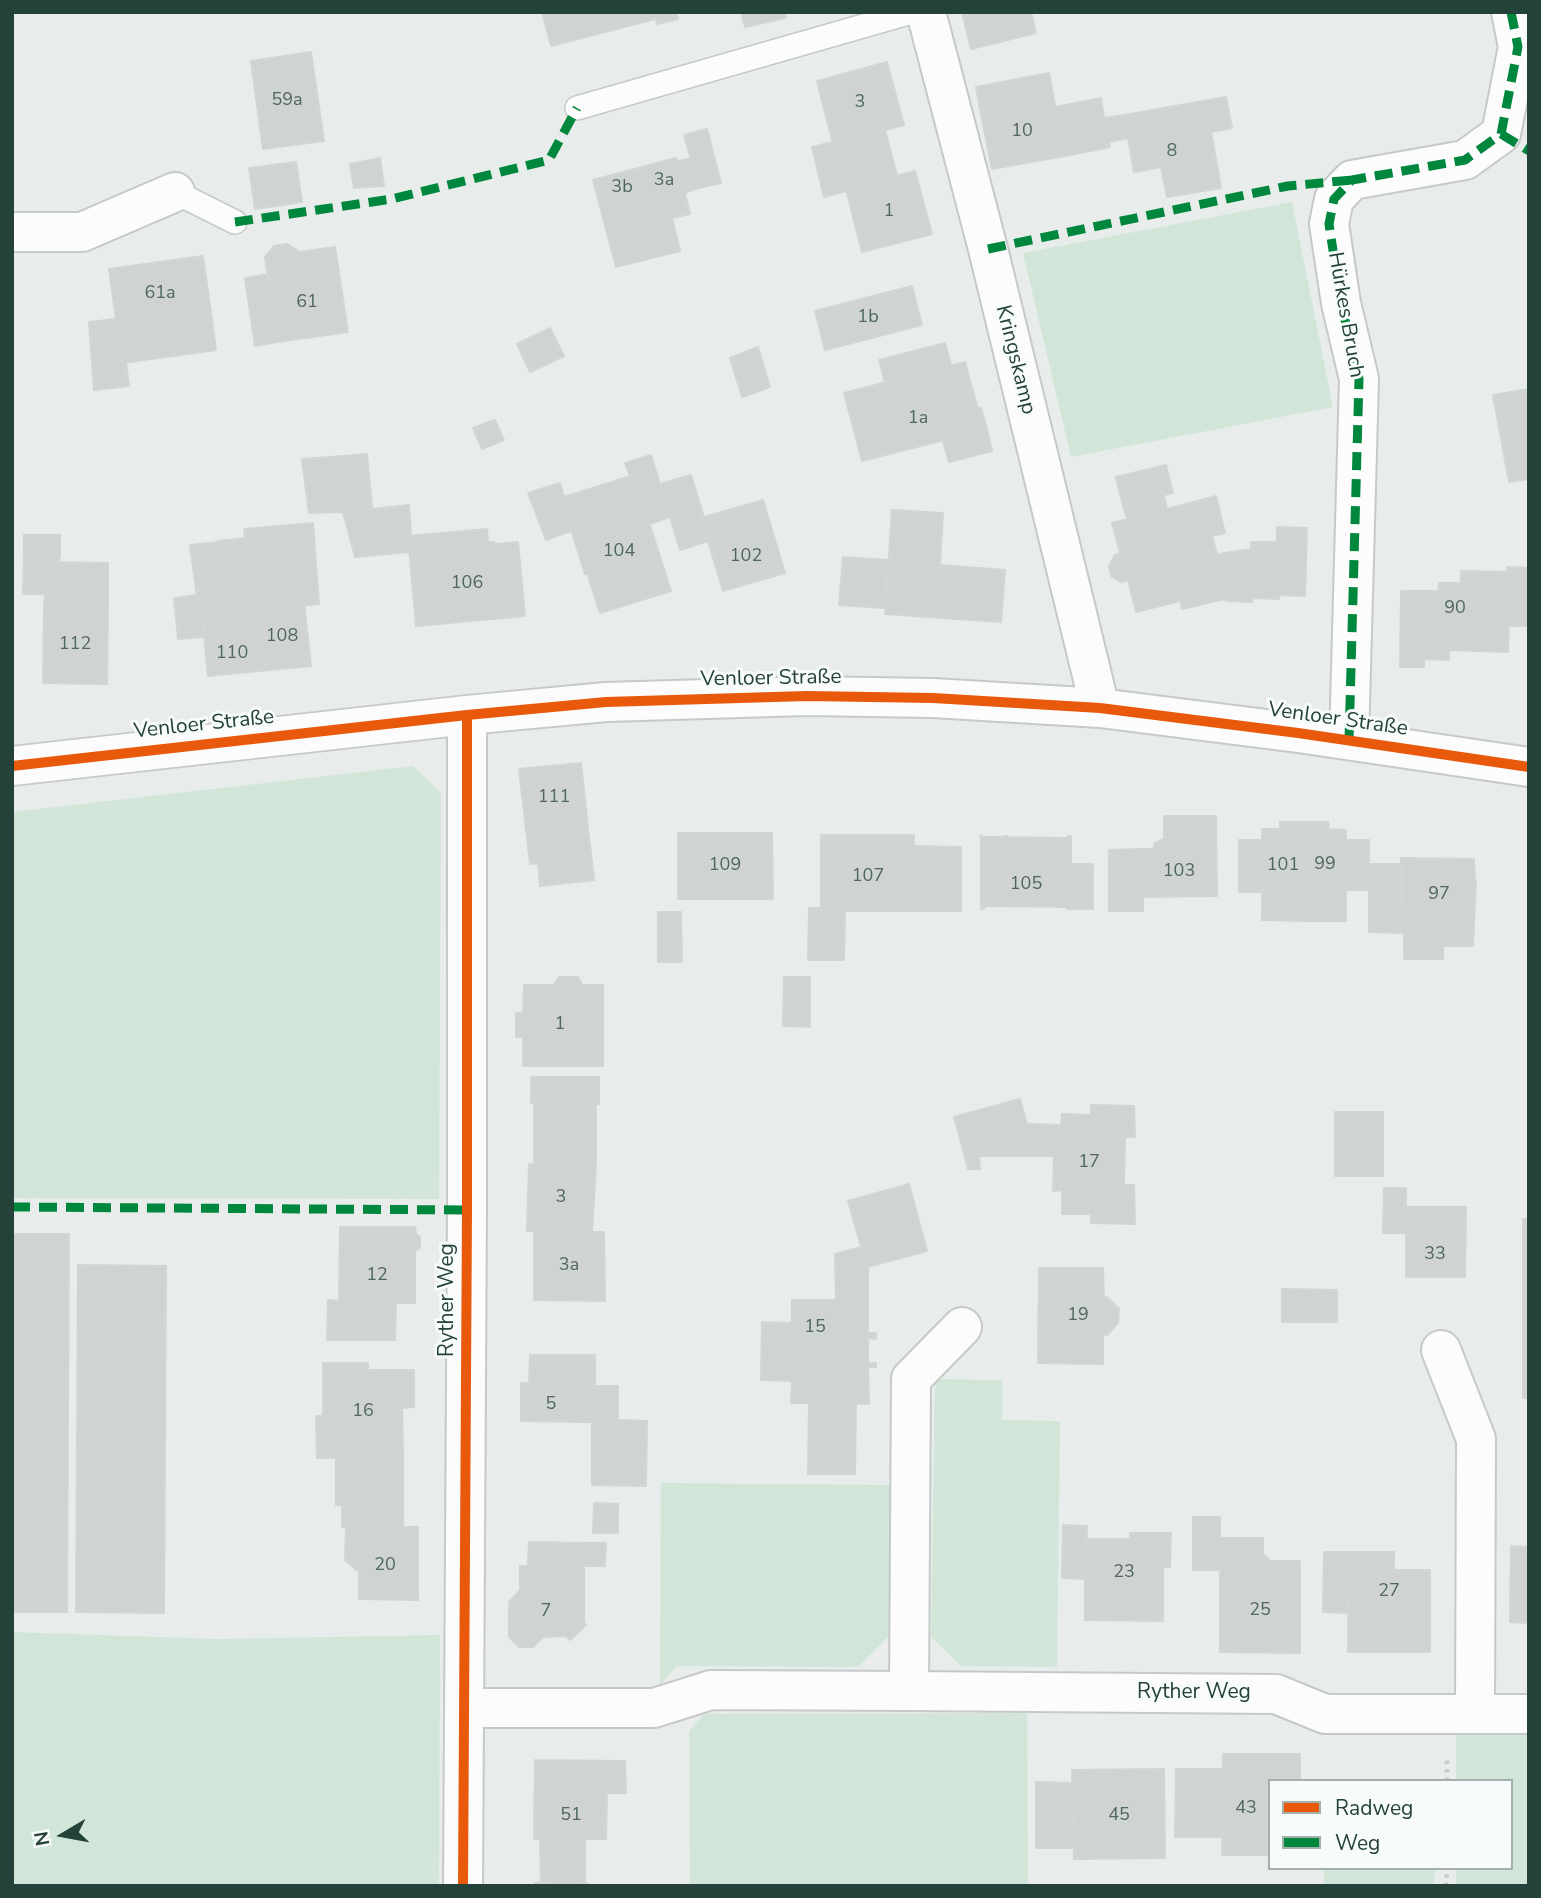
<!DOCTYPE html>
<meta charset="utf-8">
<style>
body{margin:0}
#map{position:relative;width:1541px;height:1898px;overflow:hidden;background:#e8edeb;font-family:"Nunito Sans",sans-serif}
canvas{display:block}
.frame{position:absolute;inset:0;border:14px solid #24423a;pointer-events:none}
.legend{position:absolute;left:1268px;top:1779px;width:245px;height:91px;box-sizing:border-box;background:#f7fbf9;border:2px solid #a3b1ad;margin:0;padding:9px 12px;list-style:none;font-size:21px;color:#24423a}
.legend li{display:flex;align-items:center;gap:14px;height:35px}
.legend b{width:35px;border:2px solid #a3b1ad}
.north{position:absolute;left:28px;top:1800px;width:70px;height:70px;-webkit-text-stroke:5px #f7fbf9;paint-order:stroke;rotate:260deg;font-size:19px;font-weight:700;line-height:28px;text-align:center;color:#24423a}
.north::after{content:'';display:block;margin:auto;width:24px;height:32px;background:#24423a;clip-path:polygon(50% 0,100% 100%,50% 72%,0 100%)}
</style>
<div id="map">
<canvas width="1541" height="1898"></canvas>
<div class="frame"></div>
<ul class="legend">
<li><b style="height:9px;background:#e8590c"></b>Radweg</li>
<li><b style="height:9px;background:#00873e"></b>Weg</li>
</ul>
<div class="north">N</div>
</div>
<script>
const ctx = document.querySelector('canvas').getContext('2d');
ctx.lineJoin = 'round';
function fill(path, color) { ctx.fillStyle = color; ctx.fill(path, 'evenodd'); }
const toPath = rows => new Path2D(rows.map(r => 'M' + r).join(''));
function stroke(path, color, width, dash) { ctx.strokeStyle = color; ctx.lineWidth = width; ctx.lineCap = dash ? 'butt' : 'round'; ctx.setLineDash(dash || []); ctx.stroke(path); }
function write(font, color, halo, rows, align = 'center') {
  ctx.font = font + ' "Nunito Sans",sans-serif'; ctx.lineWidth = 6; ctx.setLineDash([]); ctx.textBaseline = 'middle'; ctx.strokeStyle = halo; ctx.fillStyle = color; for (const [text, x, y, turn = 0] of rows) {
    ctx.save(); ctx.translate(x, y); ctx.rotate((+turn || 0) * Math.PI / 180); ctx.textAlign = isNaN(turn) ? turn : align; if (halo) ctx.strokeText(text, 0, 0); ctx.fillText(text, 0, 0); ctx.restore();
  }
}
fill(toPath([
 [1292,202,1333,407,1071,457,1023,253],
 [413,766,441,793,439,1199,12,1198,12,812],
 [935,1379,1003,1380,1002,1420,1060,1421,1057,1667,961,1666,931,1637],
 [661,1483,891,1485,890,1635,858,1667,677,1666,660,1685],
 [12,1632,216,1639,440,1635,439,1886,12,1886],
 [1027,1713,1028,1886,690,1886,689,1731,704,1714],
 [1456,1735,1529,1735,1529,1886,1456,1886,1456,1868,1511,1868,1511,1781,1456,1781],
 [1324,1868,1435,1868,1434,1886,1324,1886]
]), '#d1e6d8');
const building = toPath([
 [542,12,654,12,655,19,551,46,542,12],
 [654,12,676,12,678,19,657,24,654,12],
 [741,12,785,12,786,18,745,27,741,12],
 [962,12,1031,12,1036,33,971,49,962,12],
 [311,52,324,141,263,149,251,61,311,52],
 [887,62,904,125,833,144,817,81,887,62],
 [1049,73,1053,95,980,109,976,87,1049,73],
 [1053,95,1065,156,992,169,980,109,1053,95],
 [1226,97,1232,128,1211,132,1221,188,1167,197,1161,167,1134,172,1124,115,1226,97],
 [1101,98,1104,118,1124,115,1128,138,1109,142,1110,147,1065,156,1055,107,1101,98],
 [707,129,721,183,699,188,684,135,707,129],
 [885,130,891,153,818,172,812,147,833,142,833,144,885,130],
 [891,153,897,176,846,189,846,191,824,197,818,172,891,153],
 [380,158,384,186,354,188,350,164,380,158],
 [676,158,690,214,672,218,680,251,616,267,593,180,676,158],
 [691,158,699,188,684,193,676,162,691,158],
 [296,162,302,202,255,209,249,168,296,162],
 [915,171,932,234,862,252,846,189,915,171],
 [287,244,299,252,335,247,348,332,277,342,265,257,274,246,287,244],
 [203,256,216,350,122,363,109,269,203,256],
 [268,274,277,342,255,346,245,278,268,274],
 [912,286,922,325,825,350,815,311,912,286],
 [116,319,122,363,126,363,129,386,94,390,89,322,116,319],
 [550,328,564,356,530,372,517,344,550,328],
 [945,343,951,365,885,382,879,360,945,343],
 [758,347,770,387,742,397,730,358,758,347],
 [965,362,978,409,981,408,987,429,862,461,844,393,965,362],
 [1529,389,1529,479,1509,482,1493,395,1529,389],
 [495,420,504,440,482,449,473,428,495,420],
 [987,429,992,451,949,462,943,441,987,429],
 [367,454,372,507,343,512,330,457,367,454],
 [651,455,670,517,650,524,634,475,630,476,625,463,651,455],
 [330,457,343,512,309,513,302,459,330,457],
 [1166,465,1173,493,1164,495,1163,492,1122,502,1116,477,1166,465],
 [634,475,671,591,600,613,587,573,585,574,561,498,634,475],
 [691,475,704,517,701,518,708,541,680,550,660,484,691,475],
 [560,483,564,497,561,498,571,531,546,540,528,493,560,483],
 [1163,492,1167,509,1216,496,1225,533,1212,536,1217,555,1224,553,1229,572,1222,573,1229,598,1182,609,1180,601,1136,612,1128,580,1122,582,1111,576,1109,566,1115,555,1120,553,1112,523,1127,519,1122,502,1163,492],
 [763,500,785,573,723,591,701,518,763,500],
 [409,505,411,536,408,536,410,552,355,557,343,512,409,505],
 [892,510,943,513,940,565,1005,570,1001,622,885,614,892,510],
 [313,523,319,604,305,605,304,602,253,607,244,529,313,523],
 [1277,527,1307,528,1305,596,1279,595,1280,542,1277,542,1277,527],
 [487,529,488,542,494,542,495,544,518,542,525,616,416,626,408,536,487,529],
 [24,535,60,535,60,554,48,554,48,551,24,551,24,535],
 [246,538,250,584,223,586,218,541,246,538],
 [218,542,223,586,196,590,190,545,218,542],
 [1251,542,1280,542,1279,599,1253,598,1253,549,1251,549,1251,542],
 [1253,549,1252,602,1226,601,1224,599,1229,598,1222,573,1229,572,1224,553,1253,549],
 [24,551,48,551,47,594,23,594,24,551],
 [48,554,60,554,59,562,47,562,48,554],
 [843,557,888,560,884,608,839,605,843,557],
 [47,562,108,563,108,607,44,606,45,594,47,594,47,562],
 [1507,567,1529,568,1529,626,1509,626,1510,572,1507,572,1507,567],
 [1461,571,1510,572,1508,652,1449,650,1449,660,1424,659,1424,667,1400,667,1401,591,1438,591,1439,583,1461,583,1461,571],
 [250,584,253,607,199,613,196,590,250,584],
 [197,595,199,613,202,613,205,637,178,639,174,598,197,595],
 [304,602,311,666,260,671,253,607,304,602],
 [44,606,108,607,107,684,43,683,44,606],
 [253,607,260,671,208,676,202,613,253,607],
 [581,763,588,828,565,830,568,860,530,864,519,769,581,763],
 [1164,816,1216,816,1217,896,1143,897,1143,911,1140,911,1141,849,1153,849,1155,843,1164,838,1164,816],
 [1280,822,1304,822,1304,921,1262,920,1262,829,1280,829,1280,822],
 [1304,822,1328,822,1329,829,1346,830,1346,921,1304,921,1304,822],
 [588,828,594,880,540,886,538,863,568,860,565,830,588,828],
 [678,833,772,833,773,899,678,899,678,833],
 [821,835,914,835,914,911,821,911,821,835],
 [981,835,982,837,1004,837,1004,836,1007,836,1006,837,1067,838,1068,836,1071,836,1071,909,1067,909,1068,907,984,906,984,909,981,909,981,835],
 [1239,840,1262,840,1261,892,1239,892,1239,840],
 [1346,840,1369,840,1369,890,1346,890,1346,840],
 [914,846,961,847,961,911,914,911,914,846],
 [1141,849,1140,911,1109,911,1109,850,1141,849],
 [1401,858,1474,859,1475,880,1476,880,1473,946,1443,946,1443,959,1404,959,1404,932,1401,933,1401,858],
 [1071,864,1093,864,1093,909,1071,909,1071,864],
 [1369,864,1402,864,1401,933,1369,932,1369,864],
 [809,908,821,908,821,911,845,911,844,960,808,960,809,908],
 [658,912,681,912,682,962,658,962,658,912],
 [559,977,578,977,582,985,603,985,603,1066,523,1066,523,1037,516,1037,516,1013,523,1013,524,985,554,985,559,977],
 [784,977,810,977,810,1027,783,1026,784,977],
 [531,1077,599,1077,599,1104,531,1103,531,1077],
 [1020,1099,1027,1124,1061,1125,1062,1114,1091,1115,1091,1105,1134,1106,1135,1137,1125,1137,1124,1185,1134,1185,1135,1224,1091,1223,1091,1214,1062,1214,1062,1190,1053,1191,1054,1156,979,1156,980,1169,968,1169,954,1117,1020,1099],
 [534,1103,596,1104,596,1165,534,1164,534,1103],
 [1335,1112,1383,1112,1383,1176,1335,1176,1335,1112],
 [529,1164,596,1165,592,1233,527,1231,529,1164],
 [909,1184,927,1251,867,1267,848,1201,909,1184],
 [1384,1188,1406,1188,1406,1233,1383,1233,1384,1188],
 [1406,1207,1466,1207,1465,1277,1406,1277,1406,1207],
 [1523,1219,1529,1219,1529,1330,1523,1330,1523,1219],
 [340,1227,415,1227,416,1234,420,1237,420,1248,415,1251,415,1303,339,1303,340,1227],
 [534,1232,604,1232,605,1301,534,1300,534,1232],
 [12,1234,69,1234,67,1612,12,1612,12,1234],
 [861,1247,867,1267,868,1267,868,1333,876,1333,876,1339,868,1338,868,1363,876,1363,876,1367,868,1367,869,1404,791,1403,792,1381,761,1380,762,1322,792,1323,792,1300,836,1300,835,1254,861,1247],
 [78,1265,166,1266,164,1613,76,1612,78,1265],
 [1039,1268,1103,1268,1104,1297,1107,1297,1119,1309,1118,1323,1107,1335,1103,1334,1103,1364,1038,1363,1039,1268],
 [1282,1289,1337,1290,1337,1322,1282,1322,1282,1289],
 [328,1300,339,1301,339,1303,396,1303,395,1340,327,1340,328,1300],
 [1523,1330,1529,1330,1529,1398,1523,1398,1523,1330],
 [530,1355,595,1355,595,1388,582,1388,582,1422,521,1421,521,1383,529,1383,530,1355],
 [323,1363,368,1363,368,1370,414,1370,414,1407,402,1408,403,1450,336,1450,336,1458,317,1458,316,1416,323,1416,323,1363],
 [594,1386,618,1386,618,1423,582,1422,582,1388,595,1388,594,1386],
 [809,1403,856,1403,855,1474,808,1474,809,1403],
 [618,1420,647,1421,646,1486,592,1485,592,1422,618,1423,618,1420],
 [336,1450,403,1450,403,1505,336,1505,336,1450],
 [594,1503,618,1504,618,1533,593,1533,594,1503],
 [342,1505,403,1505,403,1527,342,1527,342,1505],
 [1193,1517,1220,1517,1220,1570,1193,1570,1193,1517],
 [1063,1525,1087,1526,1086,1579,1062,1578,1063,1525],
 [346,1527,418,1527,418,1600,359,1599,359,1572,345,1560,346,1527],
 [1130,1533,1171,1533,1170,1567,1163,1567,1163,1621,1085,1620,1085,1539,1130,1539,1130,1533],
 [1220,1538,1263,1538,1263,1554,1270,1561,1300,1561,1300,1653,1220,1652,1220,1538],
 [529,1542,584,1543,583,1566,528,1565,529,1542],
 [584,1543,606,1543,605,1566,583,1566,584,1543],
 [1511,1546,1529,1547,1529,1623,1510,1622,1511,1546],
 [1324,1552,1349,1552,1348,1613,1323,1612,1324,1552],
 [1349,1552,1394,1552,1394,1570,1430,1570,1430,1652,1348,1652,1349,1552],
 [520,1566,584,1566,584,1622,586,1625,570,1640,566,1636,543,1637,533,1647,519,1647,509,1637,509,1602,520,1590,520,1566],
 [1223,1754,1300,1754,1300,1781,1270,1781,1270,1855,1222,1855,1223,1754],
 [535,1760,625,1761,626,1793,607,1793,606,1839,534,1839,535,1760],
 [1164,1769,1165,1858,1074,1859,1072,1770,1164,1769],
 [1176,1769,1223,1769,1222,1837,1175,1837,1176,1769],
 [1036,1782,1073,1783,1074,1848,1036,1848,1036,1782],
 [540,1839,585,1839,585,1883,541,1882,540,1839],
 [541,1882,587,1883,587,1886,535,1886,535,1883,541,1882]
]);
fill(building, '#cfd4d2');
stroke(building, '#d1d6d4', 2);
const lane = toPath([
 [577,108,912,12],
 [175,192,235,222]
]);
const street = toPath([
 [926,12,988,249,1100,708],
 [12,232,82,232,175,192],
 [1349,740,1359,379,1341,303,1329,224,1334,199,1352,180,1465,160,1501,134,1518,47,1511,12],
 [12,766,467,715,606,702,807,696,933,698,1100,708,1298,733,1529,767],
 [1441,1350,1476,1439,1475,1714],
 [909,1691,911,1379,962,1327],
 [466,1708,654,1708,711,1690,909,1691,1276,1694,1325,1714,1529,1714],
 [463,1886,467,1210,467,715]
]);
stroke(lane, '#c5cac8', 26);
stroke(street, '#c5cac8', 42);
stroke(toPath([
 [1447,1781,1447,1760],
 [1446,1886,1447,1868]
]), '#c3ccca', 4.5, [3.5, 5]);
stroke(lane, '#fcfcfc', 23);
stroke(street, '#fcfcfc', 38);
stroke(toPath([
 [1501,134,1529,151],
 [235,222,392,199,549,160,577,108],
 [988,249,1288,186,1352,180],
 [1349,740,1359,379,1341,303,1329,224,1334,199,1352,180,1465,160,1501,134,1518,47,1511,12],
 [12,1207,467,1210]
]), '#00873e', 9, [18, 9]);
stroke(toPath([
 [12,766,467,715,606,702,807,696,933,698,1100,708,1298,733,1529,767],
 [463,1886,467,1210,467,715]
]), '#e8590c', 10);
write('18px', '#506761', null, [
 ["59a",287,101],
 ["3",860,103],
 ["10",1022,132],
 ["8",1172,152],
 ["3a",664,181],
 ["3b",622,188],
 ["1",889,212],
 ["61a",160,294],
 ["61",307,303],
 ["1b",868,318],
 ["1a",918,419],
 ["104",619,552],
 ["102",746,557],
 ["106",467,584],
 ["90",1455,609],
 ["108",282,637],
 ["112",75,645],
 ["110",232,654],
 ["111",554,798],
 ["99",1325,865],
 ["109",725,866],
 ["101",1283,866],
 ["103",1179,872],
 ["107",868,877],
 ["105",1026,885],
 ["97",1439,895],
 ["1",560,1025],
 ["17",1089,1163],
 ["3",561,1198],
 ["33",1435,1255],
 ["3a",569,1266],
 ["12",377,1276],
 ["19",1078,1316],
 ["15",815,1328],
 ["5",551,1405],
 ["16",363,1412],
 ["20",385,1566],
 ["23",1124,1573],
 ["27",1389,1592],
 ["25",1260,1611],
 ["7",546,1612],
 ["43",1246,1809],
 ["51",571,1816],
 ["45",1119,1816]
]);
write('21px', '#24423a', '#f7fbf9', [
 ["Hürkes Bruch",1345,315,80],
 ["Kringskamp",1015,360,76],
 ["Venloer Straße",771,679,-1],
 ["Venloer Straße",1338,720,8],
 ["Venloer Straße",204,725,-6],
 ["Ryther Weg",448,1300,-90],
 ["Ryther Weg",1194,1693]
]);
</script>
